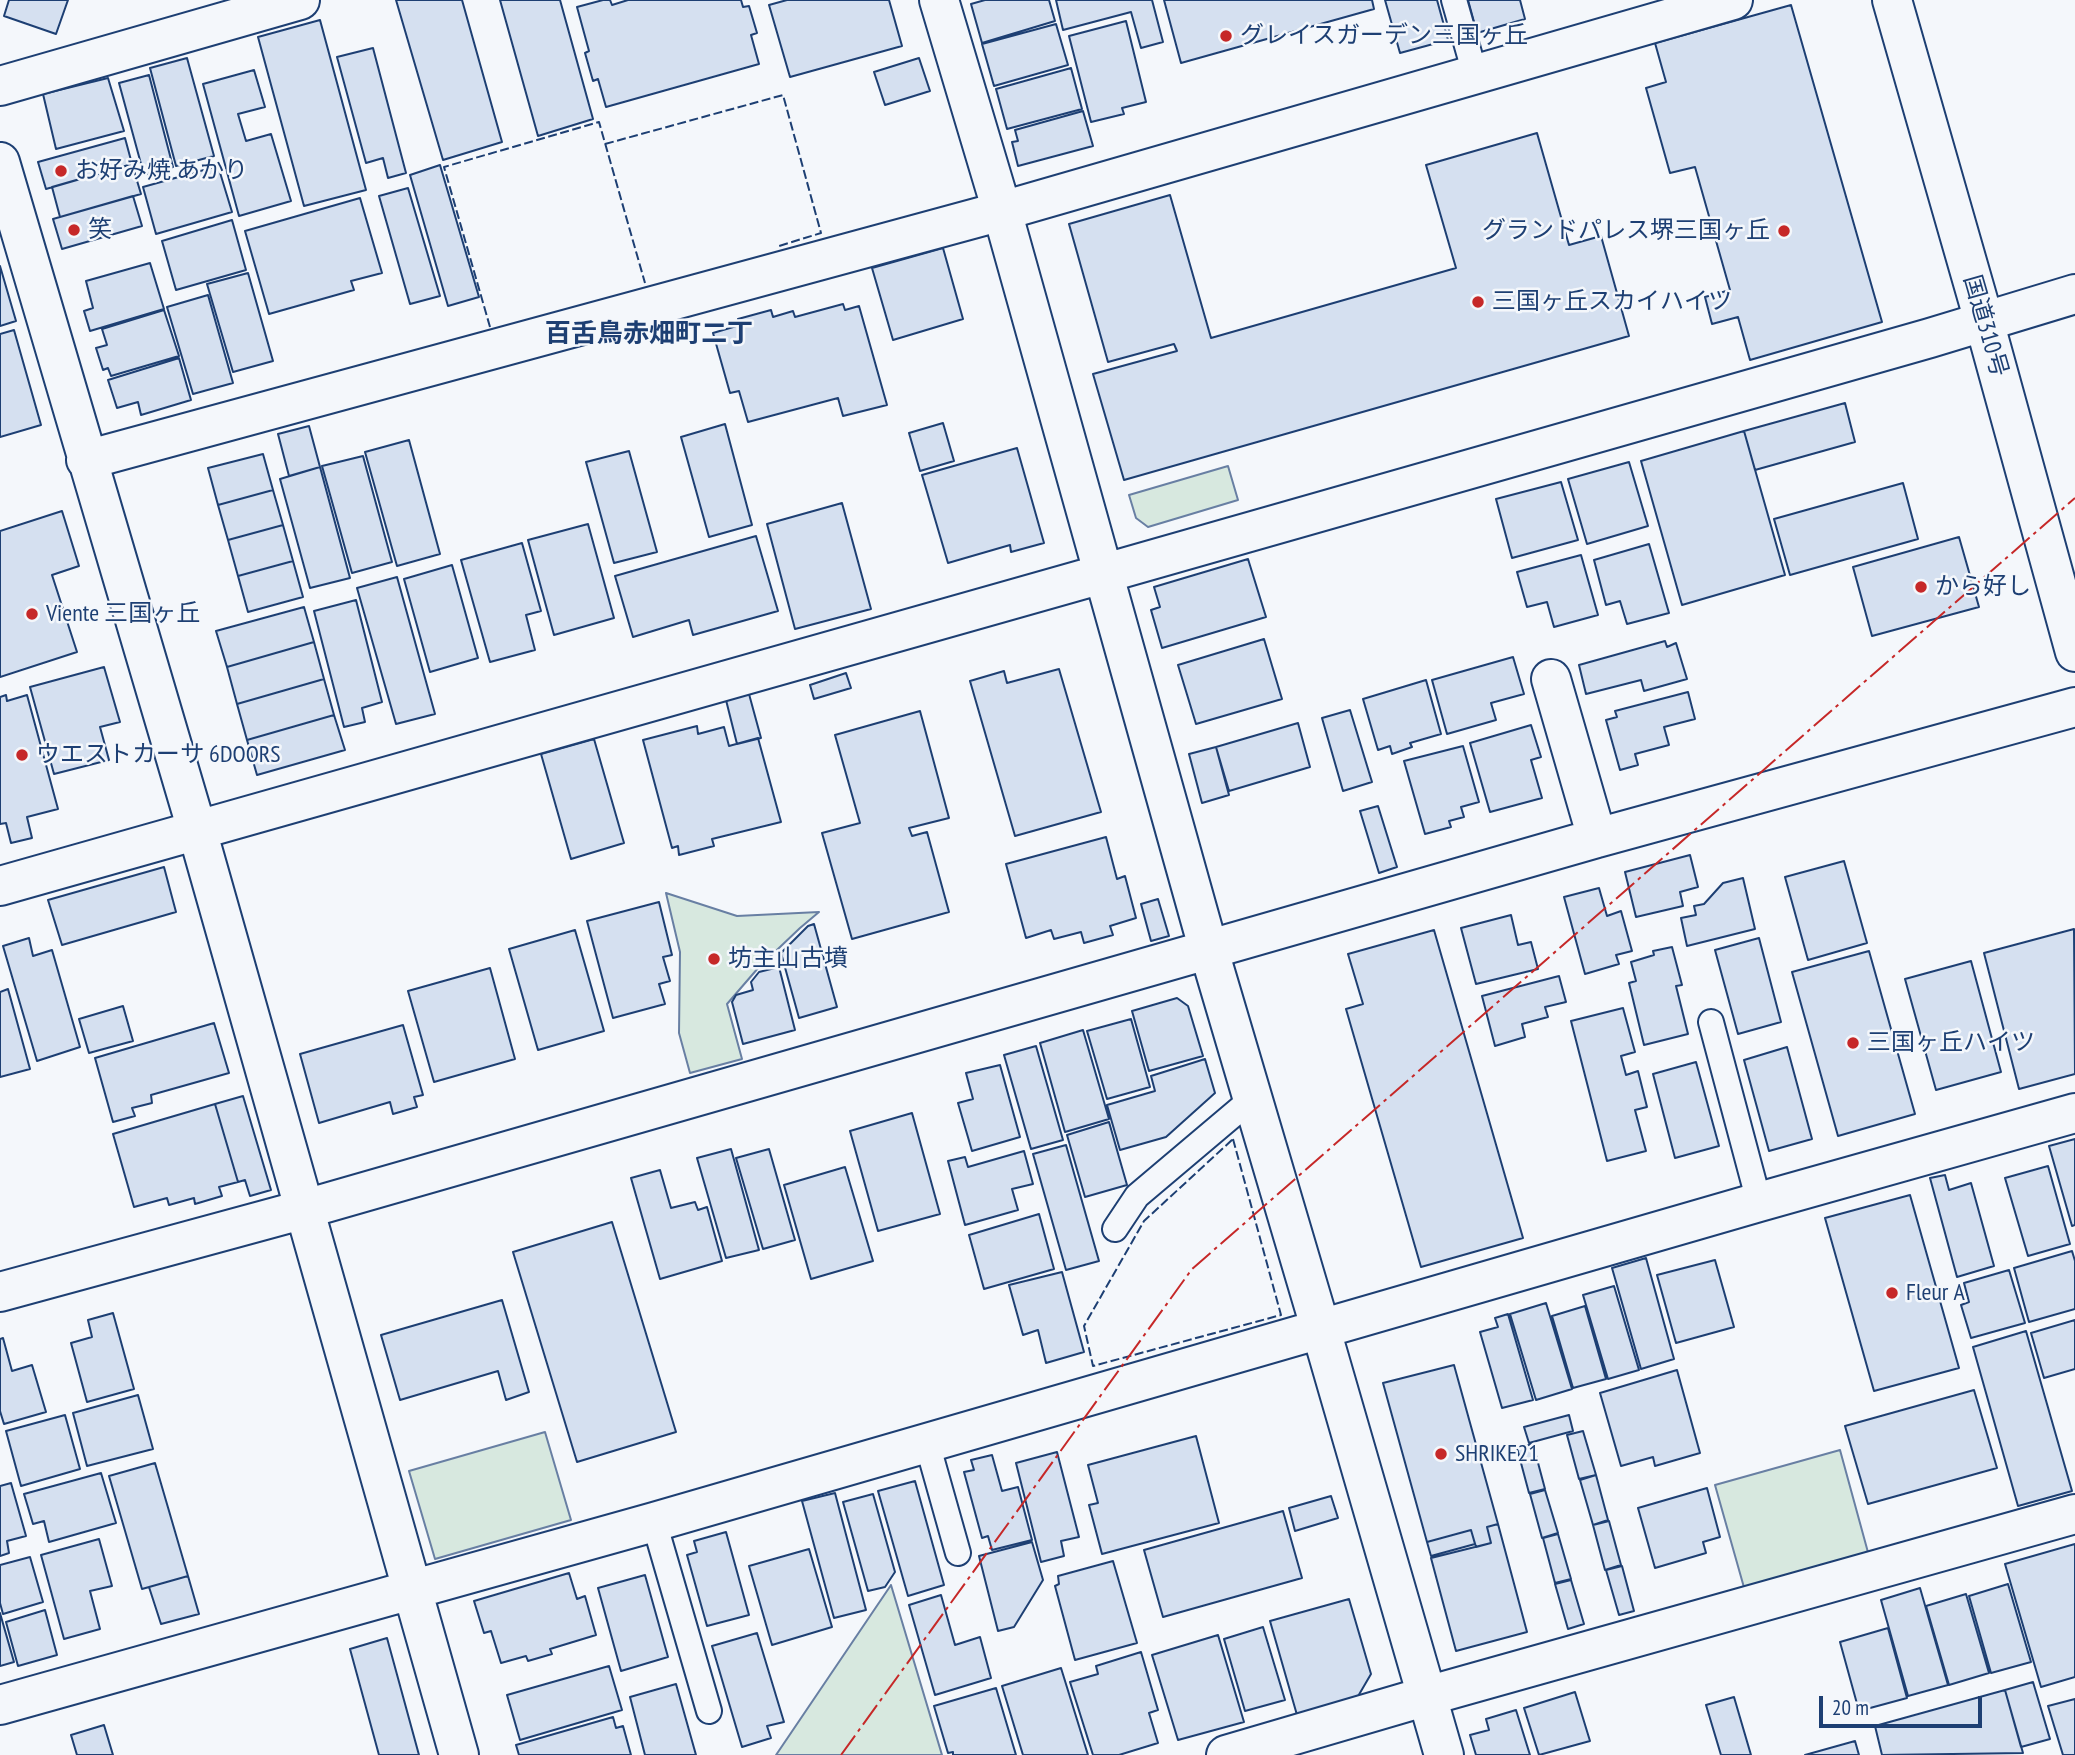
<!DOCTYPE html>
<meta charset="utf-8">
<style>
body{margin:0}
#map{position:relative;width:2075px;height:1755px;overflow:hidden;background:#f4f7fb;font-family:"PT Sans Narrow",sans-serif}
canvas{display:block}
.scale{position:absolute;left:1819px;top:1696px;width:163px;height:32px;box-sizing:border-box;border:4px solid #1d3f73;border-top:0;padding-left:9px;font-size:21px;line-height:24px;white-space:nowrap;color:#1d3f73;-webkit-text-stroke:5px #f4f7fb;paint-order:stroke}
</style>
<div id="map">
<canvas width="2075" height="1755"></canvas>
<div class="scale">20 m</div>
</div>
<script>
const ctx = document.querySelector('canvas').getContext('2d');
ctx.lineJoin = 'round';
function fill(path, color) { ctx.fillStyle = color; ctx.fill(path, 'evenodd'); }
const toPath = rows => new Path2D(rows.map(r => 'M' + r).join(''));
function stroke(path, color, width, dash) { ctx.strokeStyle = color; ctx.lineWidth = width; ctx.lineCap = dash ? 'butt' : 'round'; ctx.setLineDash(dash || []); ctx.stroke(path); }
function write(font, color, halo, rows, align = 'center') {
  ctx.font = font + ' "PT Sans Narrow","Noto Sans JP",sans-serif'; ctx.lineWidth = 5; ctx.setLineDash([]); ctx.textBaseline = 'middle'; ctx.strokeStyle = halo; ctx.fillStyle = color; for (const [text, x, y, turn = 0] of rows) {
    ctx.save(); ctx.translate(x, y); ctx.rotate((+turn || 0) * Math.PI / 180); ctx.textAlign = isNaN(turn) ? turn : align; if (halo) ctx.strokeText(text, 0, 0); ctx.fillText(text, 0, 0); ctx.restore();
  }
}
const green = toPath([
 [1228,466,1238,500,1148,527,1136,518,1129,495,1228,466],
 [666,893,737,916,819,912,800,928,759,967,727,1004,742,1059,690,1073,679,1033,680,952,666,893],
 [545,1432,571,1520,435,1559,409,1471,545,1432],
 [1840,1450,1869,1556,1745,1591,1715,1485,1840,1450],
 [891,1585,942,1755,776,1755,891,1585]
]);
fill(green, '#d7e8df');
stroke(green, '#687fa3', 2);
const building = toPath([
 [9,0,68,0,56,34,4,16,9,0],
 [396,0,462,0,502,142,443,160,396,0],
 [500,0,560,0,593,119,538,136,500,0],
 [603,0,610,0,612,5,628,0,741,0,743,7,749,6,757,33,751,35,759,64,606,107,598,79,593,81,585,53,589,51,577,7,603,0],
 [787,0,889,0,902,46,790,77,769,5,787,0],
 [985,0,1049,0,1055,21,982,43,971,4,985,0],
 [1056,0,1152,0,1163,42,1141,48,1131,12,1063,30,1056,0],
 [1164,0,1372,0,1374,9,1181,63,1164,0],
 [1385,0,1437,0,1448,40,1400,53,1385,0],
 [1468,0,1520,0,1525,19,1477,33,1468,0],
 [1791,5,1882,322,1750,360,1738,317,1712,324,1705,297,1730,290,1695,167,1670,173,1646,88,1666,82,1655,43,1791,5],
 [320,20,366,190,304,206,258,37,320,20],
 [1126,21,1146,102,1122,108,1124,114,1091,122,1069,36,1126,21],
 [1056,24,1068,65,994,86,982,44,1056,24],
 [373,48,406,173,388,178,383,158,366,163,337,57,373,48],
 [187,58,214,156,176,166,150,68,187,58],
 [919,58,930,91,885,105,874,72,919,58],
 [1071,68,1082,109,1007,129,996,89,1071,68],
 [254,70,265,107,238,114,246,141,271,134,291,201,239,216,203,84,254,70],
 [149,75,173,167,144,175,119,83,149,75],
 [108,78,124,131,56,149,43,94,108,78],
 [1083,111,1093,146,1018,166,1012,142,1018,141,1015,130,1083,111],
 [1537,133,1569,245,1601,236,1629,336,1124,480,1093,374,1177,351,1174,344,1108,362,1069,224,1170,195,1211,338,1456,268,1426,165,1537,133],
 [125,138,132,164,46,189,38,162,125,138],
 [132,164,141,194,60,217,52,187,132,164],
 [440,165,479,297,448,306,410,175,440,165],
 [218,166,232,212,156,234,143,187,218,166],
 [408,188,440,296,410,304,379,196,408,188],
 [133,196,142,226,62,249,53,219,133,196],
 [360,198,382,273,351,281,354,290,269,314,245,231,360,198],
 [232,220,246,270,176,290,162,241,232,220],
 [943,248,963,319,893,340,872,268,943,248],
 [150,263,164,309,90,331,84,311,93,308,86,281,150,263],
 [0,266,16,321,0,326,0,266],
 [248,273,273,361,233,372,207,284,248,273],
 [208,295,233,383,193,394,167,307,208,295],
 [843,304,845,310,859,306,887,405,843,416,838,398,748,422,739,391,730,393,713,333,740,325,738,319,771,310,773,317,793,311,795,317,843,304],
 [164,310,179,356,111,376,108,368,103,370,96,348,107,345,102,329,164,310],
 [14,330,41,425,0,437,0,334,14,330],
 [179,358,191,400,141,415,138,402,117,408,108,380,179,358],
 [1845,403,1855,442,1755,470,1744,431,1845,403],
 [943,423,954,461,920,471,909,433,943,423],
 [725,424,752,525,709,537,681,437,725,424],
 [309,426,320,467,289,476,278,434,309,426],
 [1744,431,1785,575,1682,605,1641,461,1744,431],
 [409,440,440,554,397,566,365,452,409,440],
 [1017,448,1044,543,1011,552,1010,545,948,563,922,475,1017,448],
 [629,451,657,552,614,563,586,462,629,451],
 [263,454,273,490,218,505,208,468,263,454],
 [363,456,392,562,352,573,322,466,363,456],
 [1629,462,1648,526,1587,544,1568,479,1629,462],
 [320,467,350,578,310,588,280,479,320,467],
 [1561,482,1578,540,1512,558,1496,499,1561,482],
 [1903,483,1918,539,1790,575,1774,519,1903,483],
 [273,490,283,525,228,540,218,505,273,490],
 [842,503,871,609,795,629,767,524,842,503],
 [62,511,79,566,52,575,77,652,0,677,0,531,62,511],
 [588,524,614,618,554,635,528,540,588,524],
 [283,525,293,561,238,576,228,540,283,525],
 [756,536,778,611,693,635,689,620,633,637,615,576,756,536],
 [1959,537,1979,607,1872,636,1853,567,1959,537],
 [522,543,541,611,526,615,535,650,490,662,461,560,522,543],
 [1649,544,1669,613,1627,624,1620,601,1606,605,1594,560,1649,544],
 [1581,555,1598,615,1554,627,1547,602,1527,607,1517,572,1581,555],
 [1248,559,1266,617,1162,648,1151,610,1160,607,1154,587,1248,559],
 [293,561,303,597,248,612,238,576,293,561],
 [452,565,478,658,430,672,404,579,452,565],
 [397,577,435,714,396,724,357,588,397,577],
 [356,600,382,702,362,708,365,722,344,727,314,611,356,600],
 [304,607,314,642,227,667,216,631,304,607],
 [1264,639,1282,699,1196,724,1178,665,1264,639],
 [1665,641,1667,647,1676,643,1687,679,1644,691,1641,680,1586,694,1579,665,1665,641],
 [314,642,324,679,237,704,227,667,314,642],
 [1513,657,1524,694,1491,703,1496,720,1447,734,1432,680,1513,657],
 [104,667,120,722,100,727,109,760,54,774,30,687,104,667],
 [1059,669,1101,812,1015,836,970,681,1004,671,1007,683,1059,669],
 [846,673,851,688,814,699,810,685,846,673],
 [324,679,334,715,247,740,237,704,324,679],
 [1426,680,1441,734,1410,743,1412,747,1392,754,1390,746,1378,750,1363,699,1426,680],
 [1688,692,1695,719,1664,727,1669,745,1635,754,1638,765,1620,770,1606,720,1617,717,1615,711,1688,692],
 [749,694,761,738,737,744,726,700,749,694],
 [6,695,7,701,27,695,58,809,27,817,32,838,11,843,6,823,0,824,0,697,6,695],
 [1350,710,1372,782,1343,791,1322,718,1350,710],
 [920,711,949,818,909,828,912,836,927,832,949,912,852,939,822,833,860,823,835,735,920,711],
 [334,715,345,750,257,775,247,740,334,715],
 [1298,723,1310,767,1229,791,1216,747,1298,723],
 [1531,725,1541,757,1531,760,1542,798,1490,812,1470,743,1531,725],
 [697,726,698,734,724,727,729,746,758,738,781,822,712,839,714,846,679,855,678,846,672,848,643,740,697,726],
 [594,739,624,843,571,859,541,754,594,739],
 [1463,746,1479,802,1461,807,1464,817,1449,821,1451,827,1425,834,1404,761,1463,746],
 [1216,747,1229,795,1202,803,1189,754,1216,747],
 [1378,806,1397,867,1379,873,1360,811,1378,806],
 [1106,837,1117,879,1125,876,1136,918,1110,926,1113,935,1084,943,1081,932,1054,939,1051,930,1026,938,1006,864,1106,837],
 [1690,855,1698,887,1680,892,1683,906,1636,917,1625,872,1690,855],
 [1844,861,1867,943,1808,960,1785,877,1844,861],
 [164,867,176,912,62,945,48,900,164,867],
 [1743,878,1755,929,1687,946,1681,918,1696,915,1694,906,1704,904,1723,883,1743,878],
 [1599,888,1607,916,1621,911,1632,951,1616,955,1619,964,1585,974,1564,897,1599,888],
 [1158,899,1169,936,1151,941,1141,904,1158,899],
 [659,902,672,955,663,957,670,981,659,984,665,1004,613,1018,587,921,659,902],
 [1511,915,1518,945,1531,942,1538,969,1476,984,1461,928,1511,915],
 [814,924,837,1007,799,1018,781,953,808,926,814,924],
 [2074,929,2075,1074,2019,1089,1984,953,2074,929],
 [575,930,604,1031,538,1050,509,949,575,930],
 [1434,930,1523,1238,1421,1267,1346,1009,1363,1004,1348,954,1434,930],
 [29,938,33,956,52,950,80,1047,37,1061,3,946,29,938],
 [1759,938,1781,1022,1738,1034,1715,950,1759,938],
 [1672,947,1682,985,1676,986,1688,1034,1644,1045,1629,983,1636,981,1631,962,1654,955,1653,951,1672,947],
 [1869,951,1915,1114,1838,1136,1792,972,1869,951],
 [1971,961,2001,1072,1936,1090,1905,979,1971,961],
 [779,967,795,1030,743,1044,732,1002,736,995,753,990,751,982,759,972,779,967],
 [490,968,515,1059,434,1082,408,991,490,968],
 [1559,976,1566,1002,1545,1007,1548,1017,1522,1024,1525,1037,1495,1046,1482,996,1559,976],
 [8,989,30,1069,0,1077,0,992,8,989],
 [1177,998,1188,1006,1203,1056,1149,1071,1132,1011,1177,998],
 [123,1006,133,1041,89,1053,79,1019,123,1006],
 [1623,1008,1635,1052,1621,1056,1626,1075,1638,1071,1647,1107,1635,1110,1646,1151,1607,1161,1571,1021,1623,1008],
 [1131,1019,1150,1087,1107,1099,1087,1031,1131,1019],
 [214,1023,229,1073,151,1095,152,1103,132,1108,135,1116,113,1122,95,1058,214,1023],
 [403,1025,423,1095,414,1097,417,1107,393,1114,390,1102,319,1123,300,1054,403,1025],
 [1083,1030,1109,1119,1065,1132,1040,1043,1083,1030],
 [1036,1046,1063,1140,1031,1149,1004,1055,1036,1046],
 [1787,1047,1812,1139,1769,1151,1744,1060,1787,1047],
 [1205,1059,1215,1093,1166,1137,1120,1150,1107,1105,1155,1091,1151,1076,1205,1059],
 [1696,1062,1719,1146,1675,1158,1653,1074,1696,1062],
 [1000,1065,1020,1137,972,1151,958,1103,973,1099,966,1073,1000,1065],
 [243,1096,271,1190,250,1196,245,1180,238,1182,215,1104,243,1096],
 [215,1104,238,1182,219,1187,222,1196,195,1204,194,1198,169,1205,167,1198,134,1207,113,1134,215,1104],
 [912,1113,940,1214,878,1231,850,1131,912,1113],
 [1109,1122,1127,1185,1085,1197,1067,1135,1109,1122],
 [2075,1139,2075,1225,2072,1226,2049,1146,2075,1139],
 [1066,1145,1099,1261,1066,1270,1033,1154,1066,1145],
 [731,1149,759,1250,726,1258,697,1158,731,1149],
 [769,1149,795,1240,763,1249,736,1158,769,1149],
 [1024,1151,1033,1184,1012,1189,1018,1210,965,1225,948,1161,965,1157,968,1167,1024,1151],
 [2048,1166,2070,1244,2028,1256,2005,1178,2048,1166],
 [845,1167,873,1261,811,1279,784,1185,845,1167],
 [660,1170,671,1208,695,1202,698,1210,707,1207,722,1261,660,1279,631,1178,660,1170],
 [1945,1175,1949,1190,1971,1183,1994,1266,1957,1277,1930,1178,1945,1175],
 [1910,1195,1959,1368,1874,1391,1825,1218,1910,1195],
 [1039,1214,1054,1269,984,1289,969,1235,1039,1214],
 [612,1222,676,1432,577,1462,513,1252,612,1222],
 [2072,1251,2075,1261,2075,1309,2029,1322,2014,1268,2072,1251],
 [1646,1258,1674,1359,1641,1369,1612,1268,1646,1258],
 [1715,1260,1734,1327,1676,1343,1657,1275,1715,1260],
 [2009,1270,2025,1323,1971,1338,1961,1305,1969,1302,1964,1283,2009,1270],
 [1062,1272,1084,1352,1046,1363,1038,1330,1023,1335,1009,1285,1062,1272],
 [1614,1286,1639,1370,1608,1379,1583,1295,1614,1286],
 [502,1300,529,1392,506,1400,498,1371,400,1400,381,1335,502,1300],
 [1546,1303,1572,1389,1536,1400,1510,1314,1546,1303],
 [1585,1306,1606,1379,1573,1388,1552,1316,1585,1306],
 [113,1313,134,1389,87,1402,71,1343,92,1337,88,1320,113,1313],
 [1508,1314,1533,1400,1502,1408,1480,1332,1498,1327,1495,1318,1508,1314],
 [2075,1320,2075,1369,2044,1378,2031,1333,2075,1320],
 [2026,1331,2072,1491,2018,1506,1973,1347,2026,1331],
 [3,1338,12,1371,32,1365,46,1412,4,1424,0,1411,0,1339,3,1338],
 [1454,1365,1498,1524,1487,1527,1491,1543,1476,1547,1471,1530,1427,1542,1383,1383,1454,1365],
 [1677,1370,1700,1453,1655,1466,1653,1457,1621,1466,1600,1393,1677,1370],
 [1974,1390,1997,1468,1868,1504,1845,1426,1974,1390],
 [138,1395,153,1449,87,1466,73,1413,138,1395],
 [65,1415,80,1469,21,1486,6,1431,65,1415],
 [1569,1415,1573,1431,1529,1443,1524,1427,1569,1415],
 [1583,1431,1596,1475,1579,1479,1567,1435,1583,1431],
 [1196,1436,1219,1523,1102,1554,1089,1505,1098,1503,1088,1465,1196,1436],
 [1533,1444,1545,1489,1529,1493,1517,1448,1533,1444],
 [1057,1452,1079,1537,1061,1541,1064,1556,1041,1562,1016,1463,1057,1452],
 [992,1455,1002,1491,1018,1487,1032,1540,992,1550,988,1536,982,1538,964,1472,974,1470,971,1460,992,1455],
 [155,1463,188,1576,142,1589,109,1476,155,1463],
 [101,1473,116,1523,49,1542,44,1521,33,1524,24,1494,101,1473],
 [1596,1475,1608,1520,1593,1525,1580,1480,1596,1475],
 [915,1481,944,1585,908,1596,878,1491,915,1481],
 [11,1483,26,1536,7,1541,9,1553,0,1556,0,1486,11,1483],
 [1707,1488,1720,1537,1703,1542,1706,1553,1655,1568,1638,1508,1707,1488],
 [1545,1490,1558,1533,1542,1538,1530,1494,1545,1490],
 [835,1493,866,1610,834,1618,802,1501,835,1493],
 [873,1494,895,1572,885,1587,868,1591,843,1502,873,1494],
 [1331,1496,1338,1518,1295,1531,1289,1508,1331,1496],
 [1283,1511,1302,1578,1163,1617,1144,1550,1283,1511],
 [1609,1521,1621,1565,1605,1570,1593,1525,1609,1521],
 [1498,1524,1527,1632,1456,1651,1431,1558,1491,1543,1487,1527,1498,1524],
 [1471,1530,1475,1544,1431,1556,1427,1542,1471,1530],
 [726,1532,749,1615,707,1626,687,1555,697,1552,694,1541,726,1532],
 [1558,1534,1571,1579,1555,1583,1543,1538,1558,1534],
 [99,1539,112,1586,90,1591,100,1629,64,1639,41,1555,99,1539],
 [1032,1542,1043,1580,1014,1627,998,1631,979,1556,1032,1542],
 [2075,1544,2075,1677,2041,1687,2005,1564,2075,1544],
 [809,1549,832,1627,772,1645,749,1566,809,1549],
 [30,1557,43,1602,3,1614,0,1603,0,1565,30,1557],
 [1113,1561,1137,1643,1075,1660,1055,1586,1059,1584,1058,1576,1113,1561],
 [1622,1566,1634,1611,1619,1615,1606,1570,1622,1566],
 [569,1573,577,1599,585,1596,596,1635,550,1649,552,1654,528,1661,526,1656,501,1663,491,1631,484,1633,474,1601,569,1573],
 [645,1575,668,1657,621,1671,598,1588,645,1575],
 [188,1576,199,1614,161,1624,149,1587,188,1576],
 [1571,1580,1584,1624,1568,1629,1555,1584,1571,1580],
 [2008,1584,2031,1662,1991,1673,1969,1596,2008,1584],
 [1920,1588,1948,1685,1908,1696,1881,1600,1920,1588],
 [1966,1594,1989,1673,1949,1685,1926,1606,1966,1594],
 [941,1595,955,1645,980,1637,991,1678,935,1695,909,1605,941,1595],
 [1349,1599,1371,1674,1357,1698,1297,1715,1270,1621,1349,1599],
 [45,1610,57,1655,18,1666,6,1622,45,1610],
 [0,1613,14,1662,0,1666,0,1613],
 [1263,1627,1285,1700,1245,1711,1224,1639,1263,1627],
 [1888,1628,1907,1698,1859,1711,1840,1642,1888,1628],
 [757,1633,784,1722,767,1726,771,1738,742,1747,712,1646,757,1633],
 [1218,1635,1244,1722,1178,1740,1152,1655,1218,1635],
 [387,1638,419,1755,379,1755,350,1649,387,1638],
 [1141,1652,1158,1710,1149,1713,1158,1743,1119,1755,1093,1755,1070,1682,1098,1674,1096,1666,1141,1652],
 [609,1666,622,1710,520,1740,507,1695,609,1666],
 [1061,1668,1088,1755,1023,1755,1002,1686,1061,1668],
 [2033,1682,2050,1739,2021,1747,2005,1690,2033,1682],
 [676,1684,696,1755,645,1755,630,1697,676,1684],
 [996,1688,1016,1755,953,1755,953,1752,948,1753,934,1706,996,1688],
 [2005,1690,2023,1753,1882,1755,1875,1726,2005,1690],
 [1575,1692,1590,1741,1539,1755,1524,1708,1575,1692],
 [1734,1697,1751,1755,1721,1755,1706,1705,1734,1697],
 [2075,1699,2075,1755,2063,1755,2048,1706,2075,1699],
 [1516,1710,1530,1755,1476,1755,1470,1735,1489,1730,1486,1719,1516,1710],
 [613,1717,616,1728,623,1726,631,1755,519,1755,516,1745,613,1717],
 [104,1725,113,1755,77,1755,71,1735,104,1725],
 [1855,1741,1859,1755,1805,1755,1855,1741]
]);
fill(building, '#d5e0f0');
stroke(building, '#1d3f73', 2);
const lane = toPath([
 [1454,0,1475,74],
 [1711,1022,1759,1202],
 [1115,1229,1137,1196,1253,1098],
 [927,1443,958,1553],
 [654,1522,709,1711]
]);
const street = toPath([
 [939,0,1002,211,1209,951,1321,1330,1444,1755],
 [0,86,300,0],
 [0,162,197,830,459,1755],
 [86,460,1002,211,1733,0],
 [1551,679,1597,838],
 [0,886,1102,574,1930,338,2075,294],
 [0,1292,305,1209,1597,838,2075,707],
 [0,1705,654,1522,1759,1202,2075,1113],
 [1226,1755,1427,1696,2075,1514]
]);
const highway = toPath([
 [1892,0,1984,321,2075,652]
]);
stroke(lane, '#1d3f73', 28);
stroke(street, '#1d3f73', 42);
stroke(highway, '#1d3f73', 42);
stroke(lane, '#f4f7fb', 24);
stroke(street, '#f4f7fb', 38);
stroke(highway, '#f4f7fb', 38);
stroke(toPath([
 [605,144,783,95,821,233,779,246],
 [490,327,444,167,599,122,645,283],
 [1233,1139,1281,1315,1093,1366,1084,1326,1144,1221,1233,1139]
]), '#1d3f73', 2, [9, 3.5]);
stroke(toPath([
 [841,1755,1192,1269,2075,498]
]), '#c62828', 2, [24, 5, 3.5, 5]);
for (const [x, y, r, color] of [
 [1226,36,7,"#c62828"],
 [61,171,7,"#c62828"],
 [74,230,7,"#c62828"],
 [1784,231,7,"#c62828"],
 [1478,302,7,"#c62828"],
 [1921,587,7,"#c62828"],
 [32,614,7,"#c62828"],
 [22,755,7,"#c62828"],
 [714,959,7,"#c62828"],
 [1853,1043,7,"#c62828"],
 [1892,1293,7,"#c62828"],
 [1441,1454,7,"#c62828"]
]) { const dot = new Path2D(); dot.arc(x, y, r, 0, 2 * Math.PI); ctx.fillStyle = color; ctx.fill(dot); stroke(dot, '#f4f7fb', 2.5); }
write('24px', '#1d3f73', '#f4f7fb', [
 ["グレイスガーデン三国ヶ丘",1240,36],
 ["お好み焼 あかり",75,171],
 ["笑",88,230],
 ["グランドパレス堺三国ヶ丘",1770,231,"right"],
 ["三国ヶ丘スカイハイツ",1492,302],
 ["から好し",1935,587],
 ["Viente 三国ヶ丘",46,614],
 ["ウエストカーサ 6DOORS",36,755],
 ["坊主山古墳",728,959],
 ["三国ヶ丘ハイツ",1867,1043],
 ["Fleur A",1906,1293],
 ["SHRIKE21",1455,1454]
], 'left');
write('24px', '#1d3f73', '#f4f7fb', [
 ["国道310号",1985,326,74]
]);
write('bold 26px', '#1d3f73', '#f4f7fb', [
 ["百舌鳥赤畑町二丁",649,335]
]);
</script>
